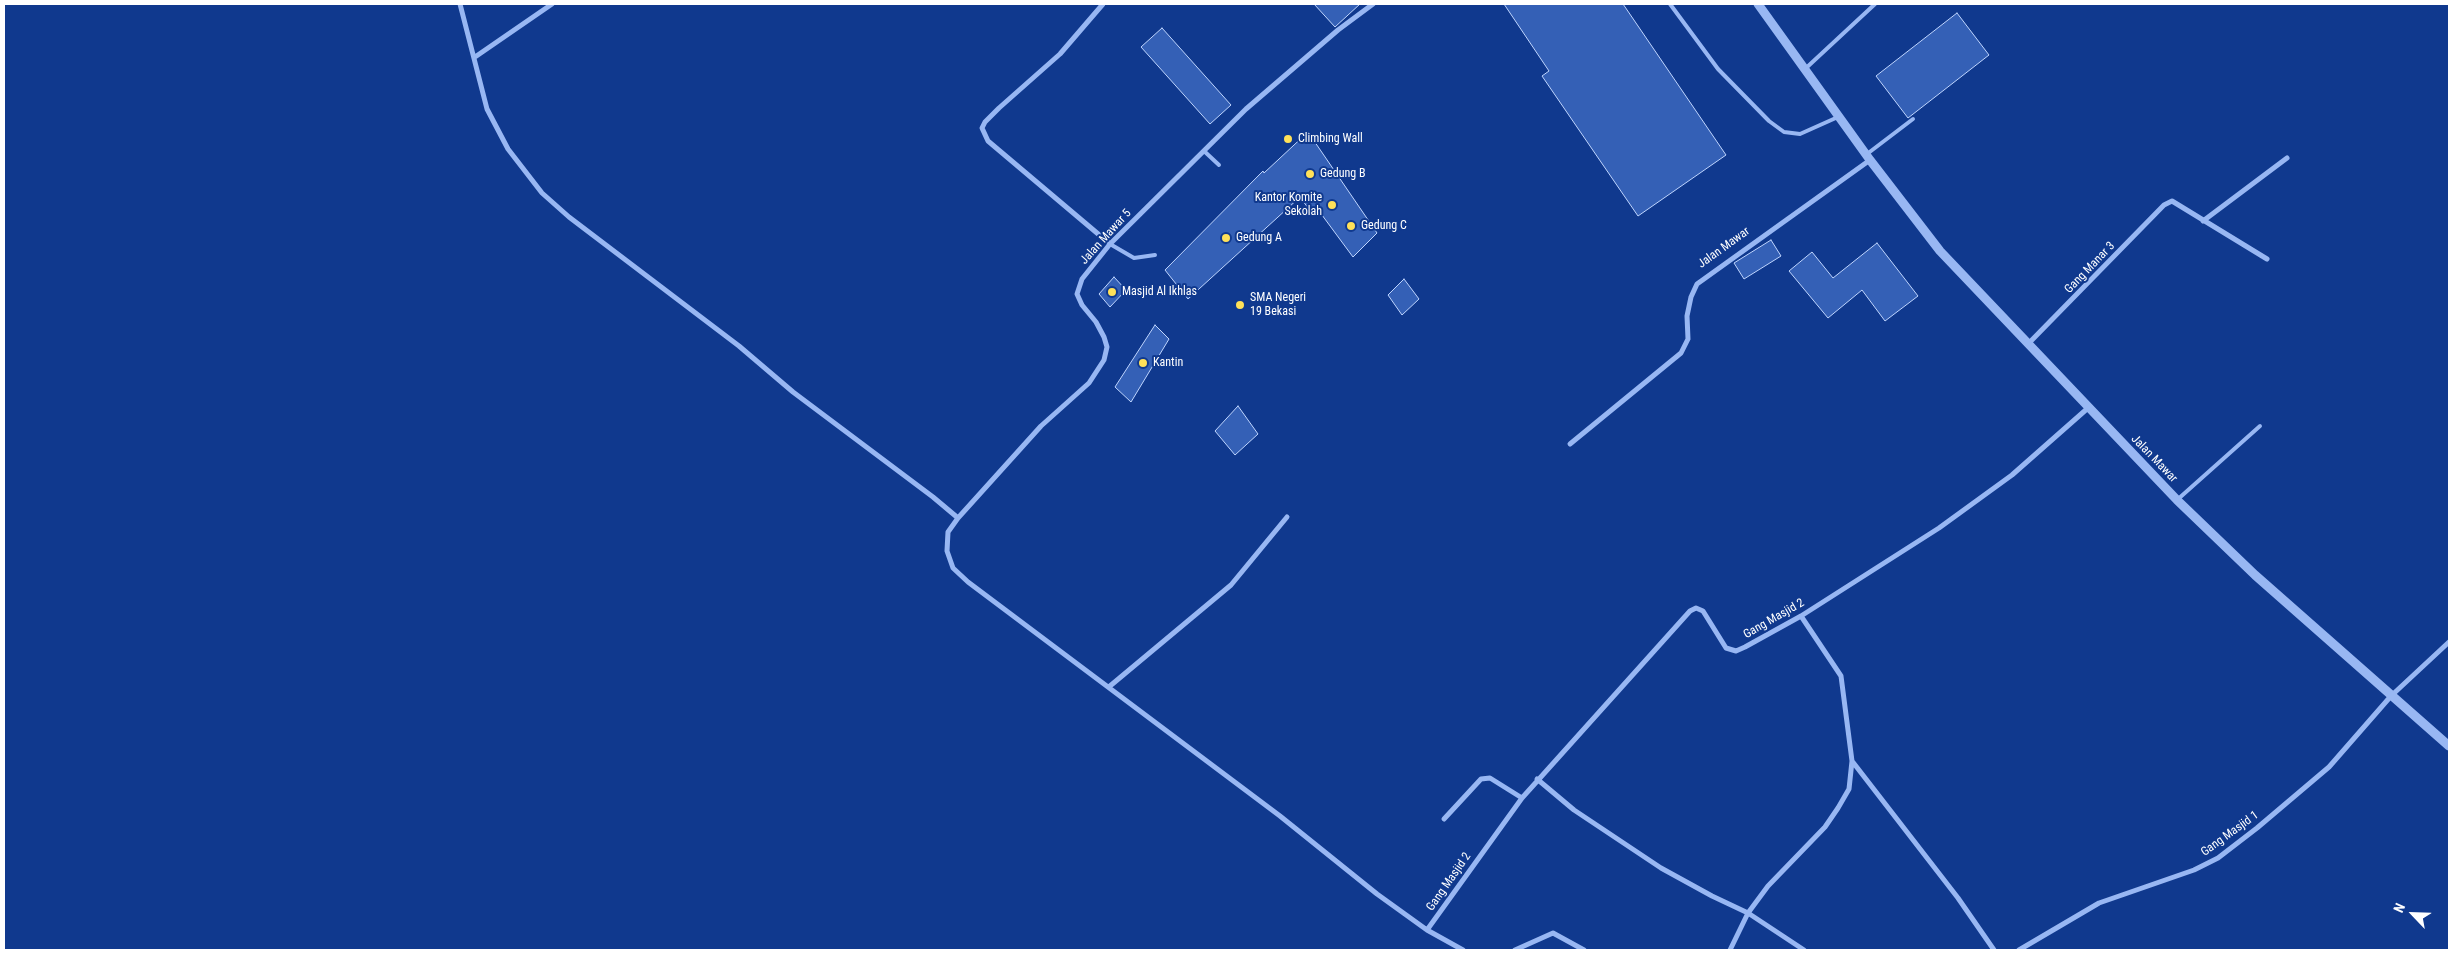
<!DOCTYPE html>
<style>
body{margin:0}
#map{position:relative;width:2453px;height:954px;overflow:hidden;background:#10398e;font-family:"Roboto Condensed",sans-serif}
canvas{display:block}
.frame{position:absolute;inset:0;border:5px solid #fff;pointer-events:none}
.north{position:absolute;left:2388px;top:889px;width:50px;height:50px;-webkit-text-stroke:4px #10398e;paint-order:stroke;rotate:294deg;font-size:14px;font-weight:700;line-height:20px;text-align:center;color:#fff}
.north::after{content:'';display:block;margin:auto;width:18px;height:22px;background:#fff;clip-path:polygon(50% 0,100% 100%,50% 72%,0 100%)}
</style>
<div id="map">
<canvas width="2453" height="954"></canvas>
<div class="frame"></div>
<div class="north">N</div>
</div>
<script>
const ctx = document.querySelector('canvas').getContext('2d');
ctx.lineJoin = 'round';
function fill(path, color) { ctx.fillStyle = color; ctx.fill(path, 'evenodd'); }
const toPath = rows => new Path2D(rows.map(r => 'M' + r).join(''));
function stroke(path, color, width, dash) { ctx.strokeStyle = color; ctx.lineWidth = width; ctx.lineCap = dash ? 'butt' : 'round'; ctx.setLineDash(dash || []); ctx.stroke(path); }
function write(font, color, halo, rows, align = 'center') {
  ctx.font = font + ' "Roboto Condensed",sans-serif'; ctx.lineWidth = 4; ctx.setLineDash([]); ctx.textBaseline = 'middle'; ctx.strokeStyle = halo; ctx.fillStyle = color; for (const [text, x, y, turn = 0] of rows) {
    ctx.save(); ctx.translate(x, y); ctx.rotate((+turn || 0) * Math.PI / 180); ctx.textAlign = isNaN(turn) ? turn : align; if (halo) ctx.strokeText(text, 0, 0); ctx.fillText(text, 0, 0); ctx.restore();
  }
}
const building = toPath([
 [1314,4,1360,4,1335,27,1314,4],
 [1504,4,1623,4,1726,155,1638,216,1542,76,1549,71,1504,4],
 [1957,13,1989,55,1908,118,1876,76,1957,13],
 [1162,28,1231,105,1210,124,1141,47,1162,28],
 [1308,132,1377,233,1353,257,1319,211,1314,216,1300,197,1188,299,1165,270,1263,171,1264,173,1308,132],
 [1771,240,1781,256,1744,279,1734,263,1771,240],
 [1877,243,1918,296,1885,321,1862,290,1828,318,1789,271,1812,252,1833,278,1877,243],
 [1114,277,1126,290,1110,307,1099,294,1114,277],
 [1404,279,1419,299,1402,315,1388,295,1404,279],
 [1155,325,1169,339,1131,402,1115,387,1155,325],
 [1238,406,1258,434,1235,455,1215,431,1238,406]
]);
fill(building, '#3460b6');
stroke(building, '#bfd5fe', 1);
stroke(toPath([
 [1670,4,1718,69,1769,121,1784,132,1800,134,1838,117],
 [1805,69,1875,4],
 [1204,151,1219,165],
 [1867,154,1913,119],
 [1110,244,1134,258,1155,255],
 [2177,500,2260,426]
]), '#98b7f3', 4);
stroke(toPath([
 [460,4,487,109,508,149,542,193,569,217,739,346,793,392,933,497,958,518,948,532,947,551,953,568,968,582,1280,816,1377,894,1427,930,1463,950],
 [1103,4,1060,54,999,108,985,122,982,128,988,141,1110,244],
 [475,57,552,4],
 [2203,221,2287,158],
 [2029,343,2164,205,2172,201,2267,259],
 [1570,444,1681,353,1688,339,1687,316,1691,297,1697,284,1870,160],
 [958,518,1041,426,1089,383,1104,360,1107,347,1104,337,1096,322,1082,305,1077,294,1082,279,1110,244,1246,109,1338,30,1373,4],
 [1801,616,1841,676,1852,761,1958,898,1994,950],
 [1110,686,1231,585,1287,517],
 [1537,779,1574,810,1661,868,1712,896,1748,913,1804,950],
 [1444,819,1481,779,1490,778,1522,798],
 [1427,930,1522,798,1690,611,1696,608,1703,611,1726,648,1736,651,1745,647,1801,616,1939,528,2012,475,2088,408],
 [1515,950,1553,933,1584,950],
 [1730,950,1748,913,1768,886,1825,827,1838,808,1849,789,1852,761],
 [2019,950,2099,903,2194,870,2218,858,2257,828,2329,767,2391,696,2449,642]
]), '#98b7f3', 5);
stroke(toPath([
 [1758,4,1870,160,1940,251,2177,500,2255,575,2449,746]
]), '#98b7f3', 9);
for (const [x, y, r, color] of [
 [1288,139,5,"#ffe159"],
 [1310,174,5,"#ffe159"],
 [1332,205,5,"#ffe159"],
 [1351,226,5,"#ffe159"],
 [1226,238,5,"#ffe159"],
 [1112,292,5,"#ffe159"],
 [1240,305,5,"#ffe159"],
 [1143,363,5,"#ffe159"]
]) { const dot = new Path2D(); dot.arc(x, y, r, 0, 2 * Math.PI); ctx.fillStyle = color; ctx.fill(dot); stroke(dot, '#10398e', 2); }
write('12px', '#fff', '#10398e', [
 ["Climbing Wall",1298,139],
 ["Gedung B",1320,174],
 ["Kantor Komite",1322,198,"right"],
 ["Sekolah",1322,212,"right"],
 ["Gedung C",1361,226],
 ["Gedung A",1236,238],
 ["Masjid Al Ikhlas",1122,292],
 ["SMA Negeri",1250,298],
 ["19 Bekasi",1250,312],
 ["Kantin",1153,363]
], 'left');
write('12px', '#fff', '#10398e', [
 ["Jalan Mawar 5",1106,237,-48],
 ["Jalan Mawar",1724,248,-36],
 ["Gang Manar 3",2090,268,-46],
 ["Jalan Mawar",2154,459,46],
 ["Gang Masjid 2",1774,619,-30],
 ["Gang Masjid 1",2230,834,-36],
 ["Gang Masjid 2",1449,882,-55]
]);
</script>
